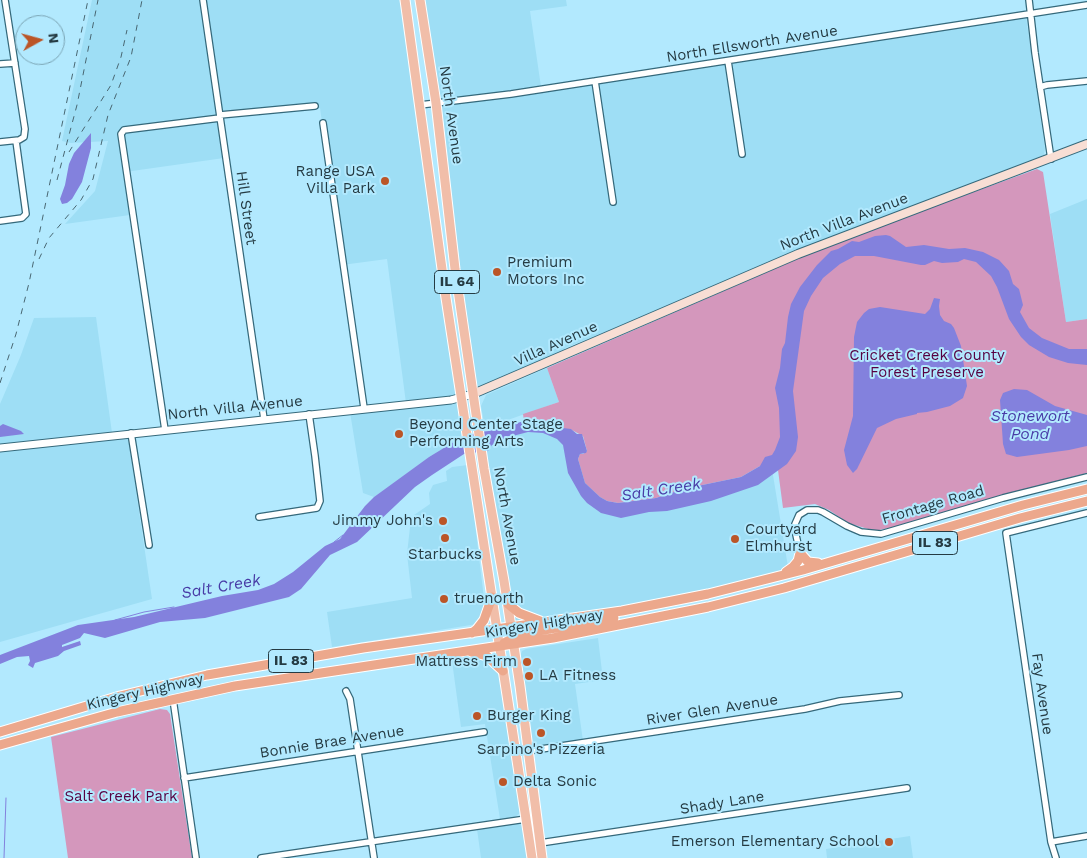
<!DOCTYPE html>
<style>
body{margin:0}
#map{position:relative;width:1087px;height:858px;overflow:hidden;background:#b2e9fe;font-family:"Work Sans",sans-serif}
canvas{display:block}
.north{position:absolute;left:15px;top:15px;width:50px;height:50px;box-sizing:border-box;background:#b2e9fe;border:1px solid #7aa3b3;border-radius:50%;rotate:83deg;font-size:14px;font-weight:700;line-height:20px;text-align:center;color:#253b43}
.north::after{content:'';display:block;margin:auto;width:18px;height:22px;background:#bb5527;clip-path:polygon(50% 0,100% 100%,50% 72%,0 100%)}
</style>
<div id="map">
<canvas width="1087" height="858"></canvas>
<div class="north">N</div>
</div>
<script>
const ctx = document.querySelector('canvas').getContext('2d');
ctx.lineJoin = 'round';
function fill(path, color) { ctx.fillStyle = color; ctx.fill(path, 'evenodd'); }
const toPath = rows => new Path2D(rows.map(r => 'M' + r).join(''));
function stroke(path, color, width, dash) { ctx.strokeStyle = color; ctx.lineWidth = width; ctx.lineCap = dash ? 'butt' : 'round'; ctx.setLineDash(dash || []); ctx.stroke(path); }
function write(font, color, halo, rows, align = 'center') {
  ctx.font = font + ' "Work Sans",sans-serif'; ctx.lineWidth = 4; ctx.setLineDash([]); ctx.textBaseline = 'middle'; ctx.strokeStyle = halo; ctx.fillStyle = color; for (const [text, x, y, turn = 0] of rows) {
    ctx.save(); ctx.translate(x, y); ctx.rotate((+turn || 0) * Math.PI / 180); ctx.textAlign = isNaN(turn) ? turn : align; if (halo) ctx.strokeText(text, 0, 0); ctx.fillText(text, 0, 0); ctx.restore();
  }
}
fill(toPath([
 [92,0,404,0,460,395,406,403,387,259,342,265,320,108,218,114,224,158,125,172,130,215,65,224,95,191,108,141,71,143,62,141],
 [422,0,566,0,567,6,530,11,541,87,438,101],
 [1026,17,1045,149,1044,155,565,348,565,352,474,392,437,105,527,93],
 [1087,199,1087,319,1066,322,1050,214],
 [96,317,112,433,0,444,0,404,21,355,34,318],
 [547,368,559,402,485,428,481,406,486,395],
 [460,401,466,435,429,457,374,497,363,493,350,412],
 [539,430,563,440,616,513,772,469,788,567,780,573,659,601,513,624,484,448,493,441,518,431],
 [128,437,152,599,0,642,0,451],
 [468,465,485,607,477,624,332,647,327,612,412,598,407,554,410,527,414,515,430,504,429,493,433,485,447,481,446,471,452,467],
 [598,638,603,680,575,684,583,741,535,746,532,744,520,657,522,651,526,649],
 [475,657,481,657,497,670,499,675,520,810,520,813,515,817,500,819,485,724,461,727,452,661],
 [525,822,531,858,481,858,477,829],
 [910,836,913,858,827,858,826,849]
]), '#9edef5');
fill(toPath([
 [1037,169,1043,172,1066,322,1087,319,1087,473,996,497,893,527,875,531,848,523,829,510,815,504,783,508,778,470,760,466,741,477,683,489,656,498,618,503,607,501,600,497,585,483,578,459,580,454,583,454,587,451,583,436,570,429,565,429,535,421,524,421,523,414,559,402,547,368,804,256,886,224],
 [160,709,167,710,170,714,192,858,68,858,51,737]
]), '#d497bc');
fill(toPath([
 [91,133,91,148,82,182,72,199,67,203,62,204,60,199,65,185,69,164,74,153],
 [886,235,890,236,906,247,924,245,949,249,965,248,983,252,999,260,1009,271,1013,284,1019,289,1023,305,1020,312,1029,328,1042,338,1069,349,1087,349,1087,365,1068,363,1049,357,1029,345,1021,337,1009,319,997,287,991,276,976,262,964,259,958,262,942,263,934,261,925,265,921,265,874,256,855,256,840,264,823,278,811,296,804,311,793,391,798,437,796,451,787,464,758,485,711,501,667,511,649,512,621,518,601,513,587,503,581,496,568,473,563,445,557,439,543,433,528,432,505,438,492,445,488,451,464,454,432,475,415,487,357,542,330,555,301,589,289,597,205,618,160,622,105,638,84,633,80,638,62,645,62,647,80,641,81,645,64,651,58,656,35,663,33,668,28,665,30,661,29,656,17,657,0,664,0,655,78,625,134,617,222,596,258,590,274,584,293,572,325,546,340,539,365,506,374,497,429,457,462,437,479,432,489,431,524,421,530,421,555,427,571,429,577,434,582,434,587,451,586,453,580,454,578,459,585,483,600,497,607,501,618,503,656,498,683,489,741,477,760,466,765,457,772,455,775,450,780,437,779,408,775,388,780,368,782,349,785,343,788,317,791,304,800,287,817,265,831,251,838,249,852,241,859,242,875,236],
 [934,298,940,299,939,306,940,315,944,321,951,324,954,328,961,346,967,386,963,398,950,406,927,412,917,413,917,414,896,419,877,428,857,469,853,473,847,465,844,450,853,416,854,337,857,322,864,313,869,309,880,307,925,314,930,309],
 [1014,389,1027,390,1055,406,1087,415,1087,446,1069,450,1017,457,1006,454,1003,444,1000,400,1003,393],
 [3,424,21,431,24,434,0,437,0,426]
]), '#8381dd');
stroke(toPath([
 [334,542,343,535],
 [115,620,144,612,174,607],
 [4,858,6,798]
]), '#8381dd', 1);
const minor = toPath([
 [203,0,264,419],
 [1029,0,1035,53,1051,159],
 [728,61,742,154],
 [0,64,15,63],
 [595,81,613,202],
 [1040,87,1047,85,1087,81],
 [420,105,511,94,1087,5],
 [220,115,315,106],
 [323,123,364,408],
 [0,142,19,140,24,137,25,129,5,0],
 [0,221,22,218,26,214,16,141],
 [165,430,121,134,124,130,220,118],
 [131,433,149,545],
 [259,517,317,508,320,501,315,456,309,414],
 [800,553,796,535,795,524,799,515,807,510,818,510,823,512,847,526,861,532,881,534,1003,498,1087,477],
 [346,691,350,699,374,858],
 [173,699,196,858],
 [528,751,805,709,840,701,899,695],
 [184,778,484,732],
 [1051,842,1087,836],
 [540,843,907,788],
 [261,858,526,819],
 [1056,858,1051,842,1006,533,1087,513]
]);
const tertiary = toPath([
 [0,448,451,400,473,394]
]);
const secondary = toPath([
 [473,394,798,254,1087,144]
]);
const primary = toPath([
 [405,0,446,298,532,858],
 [420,0,436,103,455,269,484,469,504,581,520,686,542,858]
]);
const trunk = toPath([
 [800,553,808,562,818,563],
 [786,572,793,567,798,561,800,553],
 [508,604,519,613,540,621],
 [472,633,477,629,484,620,492,597],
 [504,643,521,634,614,618],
 [471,652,487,656,503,671],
 [0,732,120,696,207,675,363,648,622,611,708,594,803,570,1023,505,1087,489],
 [0,745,117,712,235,686,553,638,708,607,784,588,1020,518,1087,501]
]);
stroke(minor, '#35697b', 8);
stroke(tertiary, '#35697b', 9);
stroke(secondary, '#35697b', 10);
stroke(primary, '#fff', 11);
stroke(trunk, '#fff', 11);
stroke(minor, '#fff', 5.5);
stroke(tertiary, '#fff', 7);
stroke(secondary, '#f8ded4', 8);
stroke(primary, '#f1bea9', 9);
stroke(trunk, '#eca88c', 9);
stroke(toPath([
 [69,152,111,85,121,57,127,30],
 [57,180,77,105,98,0],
 [39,259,49,238,81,200,93,179,108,115,131,57,142,0],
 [0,383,16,334,29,283,88,0]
]), '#496772', 1, [6, 6]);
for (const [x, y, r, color] of [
 [385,181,5,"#bb5527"],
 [497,272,5,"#bb5527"],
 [399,434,5,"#bb5527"],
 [443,521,5,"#bb5527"],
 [445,538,5,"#bb5527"],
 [735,539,5,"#bb5527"],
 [444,599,5,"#bb5527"],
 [527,662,5,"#bb5527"],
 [529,676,5,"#bb5527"],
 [477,716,5,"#bb5527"],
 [541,733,5,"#bb5527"],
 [503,782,5,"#bb5527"],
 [889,842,5,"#bb5527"]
]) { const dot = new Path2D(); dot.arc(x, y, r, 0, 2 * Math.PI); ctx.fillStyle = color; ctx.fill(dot); stroke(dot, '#b2e9fe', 2); }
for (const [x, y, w] of [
 [457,282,45],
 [935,543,45],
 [291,661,45]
]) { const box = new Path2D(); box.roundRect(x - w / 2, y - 11.5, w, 23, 4); ctx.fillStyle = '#b2e9fe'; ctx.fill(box); stroke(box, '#253b43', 1); }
write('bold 14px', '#253b43', null, [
 ["IL 64",457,282],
 ["IL 83",935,543],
 ["IL 83",291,661]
]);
write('15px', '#253b43', '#b2e9fe', [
 ["North Ellsworth Avenue",752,44,-9],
 ["North Avenue",451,115,82],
 ["Hill Street",246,208,82],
 ["North Villa Avenue",844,222,-21],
 ["Villa Avenue",556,344,-24],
 ["North Villa Avenue",235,408,-6],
 ["Frontage Road",933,505,-16],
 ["North Avenue",507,516,80],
 ["Kingery Highway",544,624,-9],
 ["Kingery Highway",145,692,-13],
 ["Fay Avenue",1042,694,82],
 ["River Glen Avenue",712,710,-9],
 ["Bonnie Brae Avenue",332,742,-9],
 ["Shady Lane",722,803,-9]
]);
write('15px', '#253b43', '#b2e9fe', [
 ["Range USA",375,172,"right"],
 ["Villa Park",375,189,"right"],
 ["Premium",507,263],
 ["Motors Inc",507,280],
 ["Beyond Center Stage",409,425],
 ["Performing Arts",409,442],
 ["Jimmy John's",433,521,"right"],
 ["Courtyard",745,530],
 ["Elmhurst",745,547],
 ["Starbucks",445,555,"center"],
 ["truenorth",454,599],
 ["Mattress Firm",517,662,"right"],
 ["LA Fitness",539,676],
 ["Burger King",487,716],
 ["Sarpino's Pizzeria",541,750,"center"],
 ["Delta Sonic",513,782],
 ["Emerson Elementary School",879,842,"right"]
], 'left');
write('15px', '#570041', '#b2e9fe', [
 ["Cricket Creek County",927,356],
 ["Forest Preserve",927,373],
 ["Salt Creek Park",121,797]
]);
write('italic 16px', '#483ba6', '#b2e9fe', [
 ["Stonewort",1030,416],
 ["Pond",1030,434],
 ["Salt Creek",661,490,-9],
 ["Salt Creek",221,587,-10]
]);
</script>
